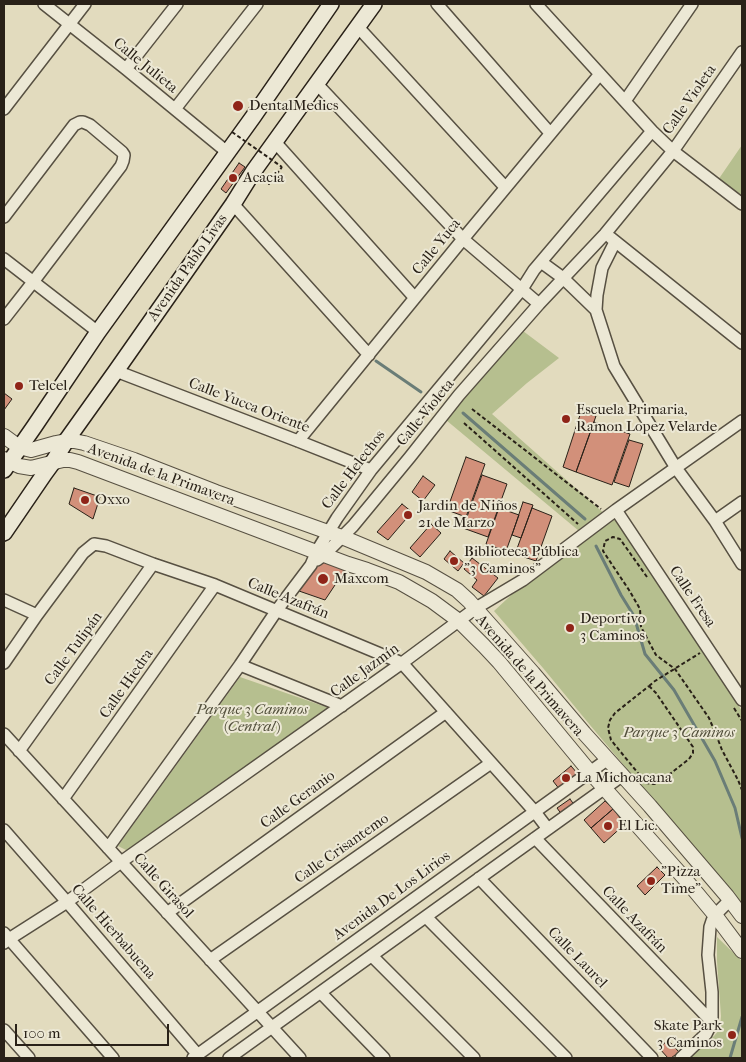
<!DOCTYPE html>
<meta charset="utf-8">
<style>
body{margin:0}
#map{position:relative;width:746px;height:1062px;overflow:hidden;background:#e2dbbe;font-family:"IM FELL French Canon",serif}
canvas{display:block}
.frame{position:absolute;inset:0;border:5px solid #292118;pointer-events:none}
.scale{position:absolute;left:15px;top:1024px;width:154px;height:22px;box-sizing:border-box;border:2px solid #292118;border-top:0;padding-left:6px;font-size:15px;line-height:18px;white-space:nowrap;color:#292118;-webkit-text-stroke:4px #ece8d5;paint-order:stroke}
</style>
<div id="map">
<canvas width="746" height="1062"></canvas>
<div class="frame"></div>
<div class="scale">100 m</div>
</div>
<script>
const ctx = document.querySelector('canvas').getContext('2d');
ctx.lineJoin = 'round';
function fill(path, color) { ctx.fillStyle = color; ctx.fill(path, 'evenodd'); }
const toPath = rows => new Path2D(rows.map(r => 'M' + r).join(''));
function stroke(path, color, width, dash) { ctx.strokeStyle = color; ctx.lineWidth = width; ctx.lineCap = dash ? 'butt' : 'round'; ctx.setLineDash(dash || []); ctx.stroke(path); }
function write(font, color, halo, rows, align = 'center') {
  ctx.font = font + ' "IM FELL French Canon",serif'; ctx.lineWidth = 4; ctx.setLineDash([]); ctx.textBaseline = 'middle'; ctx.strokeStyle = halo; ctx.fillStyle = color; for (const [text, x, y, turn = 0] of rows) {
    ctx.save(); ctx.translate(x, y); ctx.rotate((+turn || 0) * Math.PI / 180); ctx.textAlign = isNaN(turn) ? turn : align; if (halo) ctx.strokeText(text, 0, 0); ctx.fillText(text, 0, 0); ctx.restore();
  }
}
fill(toPath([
 [742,145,742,195,718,180],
 [519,328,559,358,527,383,492,414,607,516,589,535,617,518,742,711,742,906,590,725,543,668,494,611,521,586,585,536,446,420],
 [240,677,329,708,128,851,118,846],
 [717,937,742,961,742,1058,689,1058,714,1036,720,1029,721,1016,717,961]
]), '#b6bf8f');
stroke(toPath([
 [376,361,421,392],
 [463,413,585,519],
 [596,546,621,595,634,616,645,654,674,690,715,761,735,808,742,838],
 [730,1058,742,1017]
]), '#6a7d77', 3);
const building = toPath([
 [239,163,245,167,226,193,221,189,239,163],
 [4,393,12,399,4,410,4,393],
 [581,412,596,416,576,472,563,467,581,412],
 [594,422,630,434,612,485,576,472,594,422],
 [629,440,643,444,629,487,614,482,629,440],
 [466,457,485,464,466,517,447,510,466,457],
 [482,475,507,484,488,537,463,528,482,475],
 [423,476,435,485,423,501,412,492,423,476],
 [74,488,100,497,93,519,69,504,74,488],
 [523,502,533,505,521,538,512,535,523,502],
 [402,504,412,512,388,540,377,532,402,504],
 [499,508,519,515,506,551,486,544,499,508],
 [532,508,552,516,536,561,515,554,532,508],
 [431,524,441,533,420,557,410,548,431,524],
 [450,551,464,563,458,571,444,559,450,551],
 [321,558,347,567,325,600,299,591,321,558],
 [472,558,498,578,484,596,472,587,477,580,464,569,472,558],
 [571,766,578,774,560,790,553,781,571,766],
 [570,799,575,806,562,815,557,808,570,799],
 [605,801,613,809,591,828,584,820,605,801],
 [613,809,625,824,604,843,591,828,613,809],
 [657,867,665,875,645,895,637,886,657,867],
 [668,1040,679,1052,671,1058,668,1058,659,1048,668,1040]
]);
fill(building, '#d2907a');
stroke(building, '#292118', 1);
const minor = toPath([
 [44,4,126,69,227,152],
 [437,4,550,133],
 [536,4,652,131,673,151,742,204],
 [357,26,505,187],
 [126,69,177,4],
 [317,84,463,239,539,304],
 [625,101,692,4],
 [4,109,85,4],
 [175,109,257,4],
 [275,142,415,298],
 [233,204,369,355],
 [4,217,74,125,80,122,83,122,90,125,122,152,124,155,123,161,121,166,33,282,4,319],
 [611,238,742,343],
 [615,242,602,268,597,295,596,310,614,366,676,468,715,521,742,564],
 [4,259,98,332],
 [541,262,563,278,596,310],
 [116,371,298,441,371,470],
 [298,441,463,239,600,74],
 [616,510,742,700],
 [715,521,742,502],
 [317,560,325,554,353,526,410,457,459,395,539,304,605,234,673,151,742,52],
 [4,600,37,615],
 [4,663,37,615,83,553,94,544,106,546,153,564,215,585,402,663,535,812,548,829],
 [240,665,342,706],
 [4,734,300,1058],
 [19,751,153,564],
 [63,799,215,585],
 [4,830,67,902,198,1055],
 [535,838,712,1022],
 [108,848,240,665,277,610,311,565,317,551,337,518,371,470,522,289,534,270,652,131],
 [479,878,652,1058],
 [167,913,446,712],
 [426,917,566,1058],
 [4,933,113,1058],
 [4,943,9,939,67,902,121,862,402,663,476,608,523,580,616,510,742,421],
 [372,956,474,1058],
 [210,960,491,763],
 [321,993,384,1058],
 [4,1030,29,1058],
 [193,1058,608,759],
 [229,1058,623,775],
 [681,1058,706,1034,712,1022,712,992,708,955,710,927,712,921,715,915,730,900]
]);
const tertiary = toPath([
 [4,436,19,447,31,450,56,443,66,441,74,441,84,443,134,460,216,492,342,537,426,572,457,590,469,601,533,673,584,733,650,806,727,896,742,916],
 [4,459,19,466,31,468,63,460,70,460,78,462,348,564,367,570,399,582,432,601,459,621,484,646,499,662,590,772,685,879,715,915,742,951]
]);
const secondary = toPath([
 [4,470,34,427,98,332,253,117,331,4],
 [4,533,45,473,53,462,66,441,116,371,233,204,253,172,374,4]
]);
stroke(minor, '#575042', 14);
stroke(tertiary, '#575042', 16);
stroke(secondary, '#292118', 18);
stroke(toPath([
 [263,180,269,184,282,167],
 [472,409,601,509],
 [464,423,578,524],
 [647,577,620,539,613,537,605,541,603,551,629,590,640,609,641,627,656,655,675,669,709,718,717,737,722,750,738,780,742,790],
 [649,686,656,693,693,747,693,753,689,759,661,781,654,784,646,783,611,740,608,728,610,720,615,713,649,686],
 [734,708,742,721]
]), '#292118', 2, [4, 2.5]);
stroke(minor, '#ece8d5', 11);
stroke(tertiary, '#ece8d5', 14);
stroke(secondary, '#ece8d5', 15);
stroke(toPath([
 [232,132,282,167],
 [649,686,655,681,700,653]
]), '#292118', 2, [4, 2.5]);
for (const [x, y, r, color] of [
 [238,106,6,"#8f2418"],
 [233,178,5,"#8f2418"],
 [19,386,5,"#8f2418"],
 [566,419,5,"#8f2418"],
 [85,500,5,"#8f2418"],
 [408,515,5,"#8f2418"],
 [454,561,5,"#8f2418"],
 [323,579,6,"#8f2418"],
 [570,628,5,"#8f2418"],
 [566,778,5,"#8f2418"],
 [608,826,5,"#8f2418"],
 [651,881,5,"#8f2418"],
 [732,1035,5,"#8f2418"]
]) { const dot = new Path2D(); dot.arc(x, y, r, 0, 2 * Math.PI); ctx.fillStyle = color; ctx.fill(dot); stroke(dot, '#ece8d5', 2); }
write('15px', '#292118', '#ece8d5', [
 ["Calle Julieta",145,66,39],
 ["Calle Violeta",690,100,-55],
 ["Calle Yuca",437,247,-51],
 ["Avenida Pablo Livas",188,268,-55],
 ["Calle Yucca Oriente",249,406,21],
 ["Calle Violeta",426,413,-51],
 ["Calle Helechos",354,470,-53],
 ["Avenida de la Primavera",161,475,20],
 ["Calle Fresa",692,597,56],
 ["Calle Azafrán",288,599,22],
 ["Calle Tulipán",74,649,-54],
 ["Calle Jazmín",365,671,-36],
 ["Avenida de la Primavera",529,676,49],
 ["Calle Hiedra",127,684,-55],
 ["Calle Geranio",298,800,-36],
 ["Calle Crisantemo",342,849,-35],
 ["Calle Girasol",163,886,48],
 ["Avenida De Los Lirios",392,896,-36],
 ["Calle Azafrán",634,920,46],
 ["Calle Hierbabuena",113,932,49],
 ["Calle Laurel",577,958,46]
]);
write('15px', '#292118', '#ece8d5', [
 ["DentalMedics",249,106],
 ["Acacia",243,178],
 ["Telcel",29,386],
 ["Escuela Primaria,",576,410],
 ["Ramon Lopez Velarde",576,427],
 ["Oxxo",95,500],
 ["Jardin de Niños",418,506],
 ["21 de Marzo",418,523],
 ["Biblioteca Pública",464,552],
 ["\"3 Caminos\"",464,569],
 ["Maxcom",334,579],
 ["Deportivo",580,619],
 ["3 Caminos",580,636],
 ["La Michoacana",576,778],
 ["El Lic.",618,826],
 ["\"Pizza",661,872],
 ["Time\"",661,889],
 ["Skate Park",722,1026,"right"],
 ["3 Caminos",722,1043,"right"]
], 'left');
write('italic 15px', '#53503c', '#ece8d5', [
 ["Parque 3 Caminos",252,710],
 ["(Central)",252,727],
 ["Parque 3 Caminos",679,733]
]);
</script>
